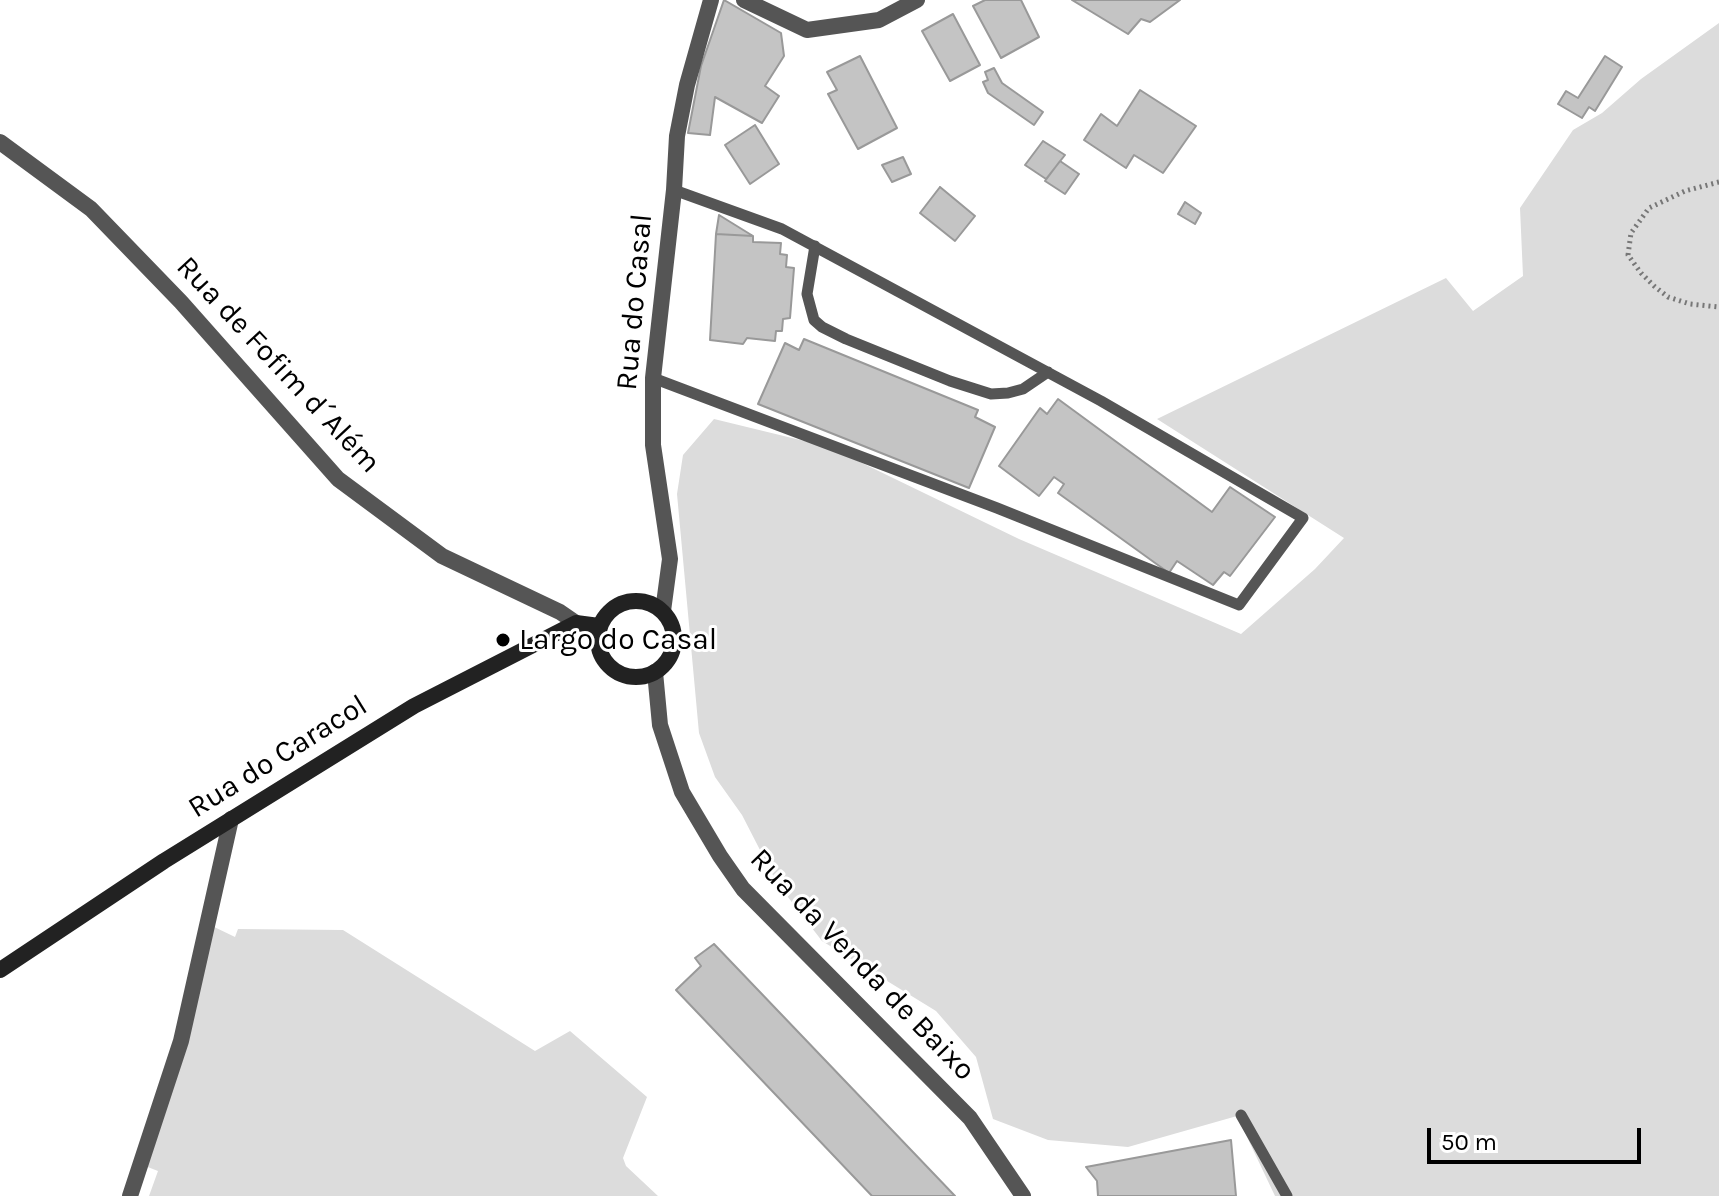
<!DOCTYPE html>
<meta charset="utf-8">
<style>
body{margin:0}
#map{position:relative;width:1719px;height:1196px;overflow:hidden;background:#fff;font-family:Karla,sans-serif}
canvas{display:block}
.scale{position:absolute;left:1427px;top:1128px;width:214px;height:36px;box-sizing:border-box;border:4px solid #000;border-top:0;padding-left:10px;font-size:24px;line-height:28px;white-space:nowrap;color:#000;-webkit-text-stroke:6px #fff;paint-order:stroke}
</style>
<div id="map">
<canvas width="1719" height="1196"></canvas>
<div class="scale">50 m</div>
</div>
<script>
const ctx = document.querySelector('canvas').getContext('2d');
ctx.lineJoin = 'round';
function fill(path, color) { ctx.fillStyle = color; ctx.fill(path, 'evenodd'); }
const toPath = rows => new Path2D(rows.map(r => 'M' + r).join(''));
function stroke(path, color, width, dash) { ctx.strokeStyle = color; ctx.lineWidth = width; ctx.lineCap = dash ? 'butt' : 'round'; ctx.setLineDash(dash || []); ctx.stroke(path); }
function write(font, color, halo, rows, align = 'center') {
  ctx.font = font + ' Karla,sans-serif'; ctx.lineWidth = 6; ctx.setLineDash([]); ctx.textBaseline = 'middle'; ctx.strokeStyle = halo; ctx.fillStyle = color; for (const [text, x, y, turn = 0] of rows) {
    ctx.save(); ctx.translate(x, y); ctx.rotate((+turn || 0) * Math.PI / 180); ctx.textAlign = isNaN(turn) ? turn : align; if (halo) ctx.strokeText(text, 0, 0); ctx.fillText(text, 0, 0); ctx.restore();
  }
}
fill(toPath([
 [1719,23,1719,1196,1275,1196,1237,1116,1128,1147,1048,1140,993,1119,976,1057,936,1011,822,941,777,883,742,815,715,777,699,733,677,494,683,455,714,419,829,447,1019,539,1241,634,1315,569,1344,538,1157,419,1446,278,1473,311,1523,276,1520,208,1573,130,1602,113,1641,79],
 [208,924,235,937,238,929,343,930,535,1051,570,1031,647,1097,623,1158,626,1166,658,1196,149,1196,158,1171,140,1164]
]), '#dcdcdc');
const building = toPath([
 [724,0,781,33,784,56,765,86,779,96,762,123,715,97,710,135,688,133,701,66,724,0],
 [985,0,1021,0,1039,37,1001,58,973,6,985,0],
 [1072,0,1180,0,1150,22,1141,19,1128,34,1072,0],
 [953,14,980,65,950,81,922,31,953,14],
 [860,56,897,128,858,149,828,94,837,90,827,72,860,56],
 [1605,56,1622,67,1595,111,1589,107,1582,118,1558,104,1566,91,1578,98,1605,56],
 [994,68,1002,83,1043,112,1034,125,988,93,983,82,988,80,985,72,994,68],
 [1140,90,1196,126,1163,173,1134,155,1126,168,1084,140,1101,114,1117,126,1140,90],
 [755,125,779,164,750,184,725,145,755,125],
 [1043,141,1065,155,1046,179,1025,165,1043,141],
 [903,157,911,174,892,182,882,165,903,157],
 [1060,161,1079,174,1065,194,1045,181,1060,161],
 [940,187,975,216,955,241,920,213,940,187],
 [1185,202,1201,213,1195,224,1178,214,1185,202],
 [719,215,753,236,716,234,719,215],
 [716,234,753,236,753,242,781,243,780,254,787,255,786,267,794,268,790,318,783,319,782,331,776,331,775,341,747,338,743,344,710,340,716,234],
 [804,339,978,410,975,417,995,427,969,488,758,404,785,343,799,350,804,339],
 [1058,399,1212,512,1230,487,1275,517,1230,576,1224,572,1213,585,1177,561,1169,573,1058,493,1064,484,1054,477,1039,496,999,466,1040,408,1047,414,1058,399],
 [714,944,955,1196,872,1196,676,990,701,966,695,958,714,944],
 [1231,1140,1236,1196,1098,1196,1097,1181,1086,1167,1231,1140]
]);
fill(building, '#c4c4c4');
stroke(building, '#999', 2);
stroke(toPath([
 [1719,182,1685,191,1649,208,1631,233,1628,255,1641,273,1654,286,1668,297,1690,304,1719,307]
]), '#777', 5, [2, 4]);
stroke(toPath([
 [815,246,807,294,814,320,822,327,846,339,950,381,991,394,1008,393,1023,389,1048,372],
 [653,378,997,508,1239,605,1303,518,1101,401,782,229,674,190],
 [1241,1115,1287,1196]
]), '#555', 11);
stroke(toPath([
 [744,0,807,30,879,20,917,0],
 [0,142,91,209,181,302,338,479,442,556,560,612,576,623],
 [663,611,670,559,653,445,653,378,674,190,677,136,687,85,711,0],
 [655,672,660,725,682,792,720,856,743,889,970,1118,1023,1196],
 [130,1196,181,1041,231,819]
]), '#555', 16);
stroke(toPath([
 '598 639a38 38 0 1 1 76 0a38 38 0 1 1-76 0Z',
 [0,970,164,861,414,706,576,623,599,626]
]), '#222', 16);
for (const [x, y, r, color] of [
 [503,640,8,"#000"]
]) { const dot = new Path2D(); dot.arc(x, y, r, 0, 2 * Math.PI); ctx.fillStyle = color; ctx.fill(dot); stroke(dot, '#fff', 3); }
write('30px', '#000', '#fff', [
 ["Rua do Casal",635,302,-85],
 ["Rua de Fofim d´Além",278,365,47],
 ["Rua do Caracol",278,757,-32],
 ["Rua da Venda de Baixo",862,965,46]
]);
write('30px', '#000', '#fff', [
 ["Largo do Casal",519,640]
], 'left');
</script>
